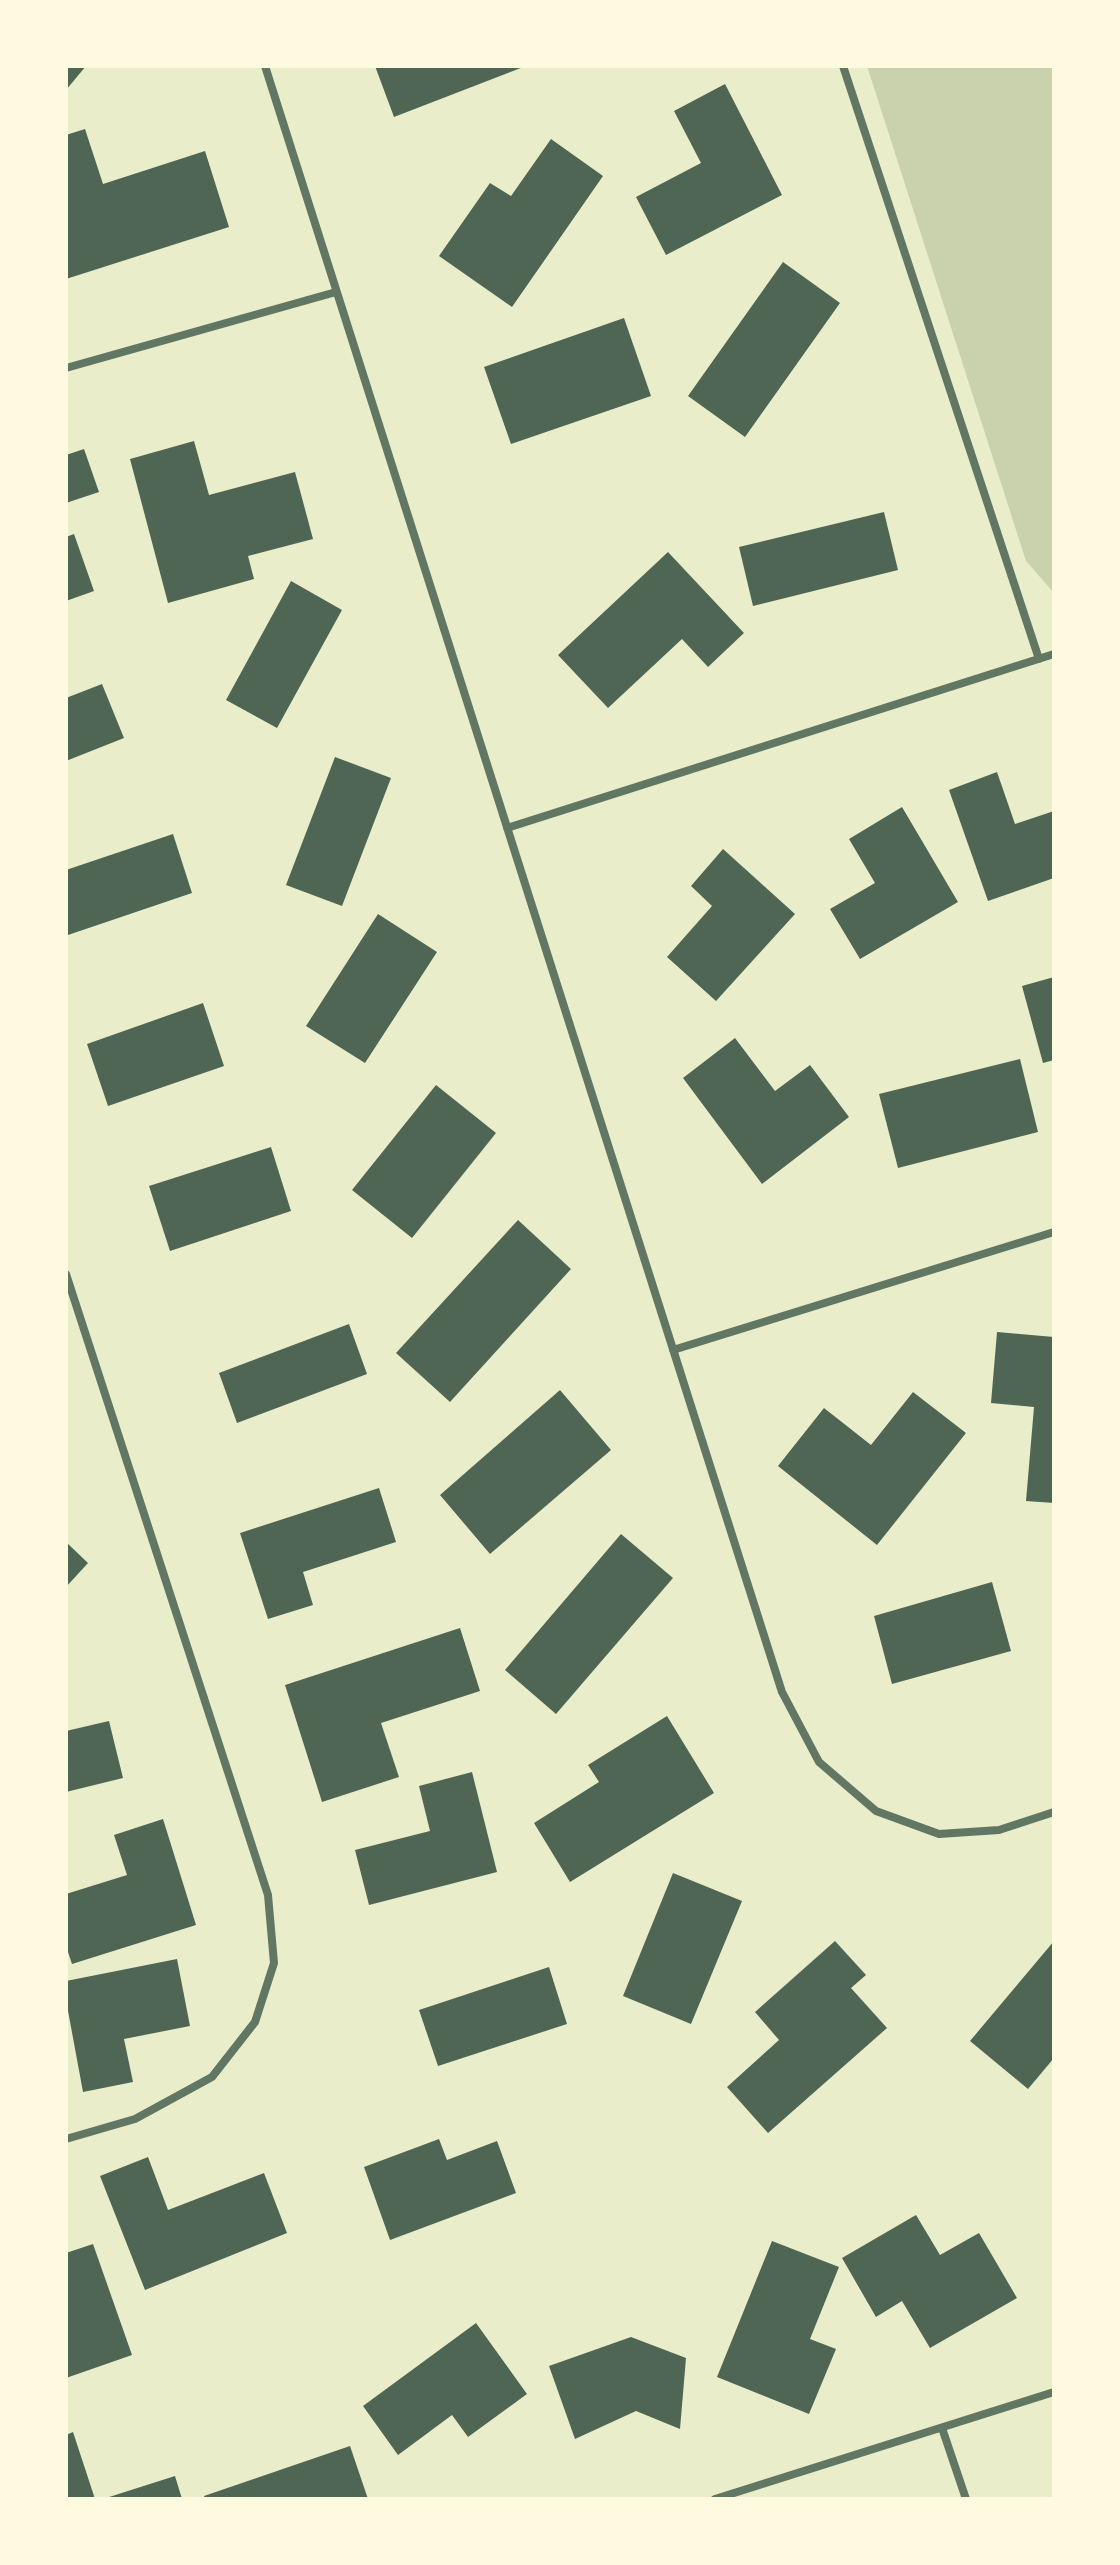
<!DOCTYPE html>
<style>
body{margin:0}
#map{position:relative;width:1120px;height:2565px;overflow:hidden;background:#e9edc9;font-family:"Golos Text",sans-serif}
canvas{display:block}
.frame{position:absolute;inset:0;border:68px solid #fefae0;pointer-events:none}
</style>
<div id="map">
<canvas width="1120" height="2565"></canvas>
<div class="frame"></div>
</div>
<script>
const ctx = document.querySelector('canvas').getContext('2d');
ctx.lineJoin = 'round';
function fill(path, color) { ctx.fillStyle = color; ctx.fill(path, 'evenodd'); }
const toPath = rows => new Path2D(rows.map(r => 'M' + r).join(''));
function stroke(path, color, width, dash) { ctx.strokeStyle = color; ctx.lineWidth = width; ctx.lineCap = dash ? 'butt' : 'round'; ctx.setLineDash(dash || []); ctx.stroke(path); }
fill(toPath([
 [867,66,1054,66,1054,593,1026,561]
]), '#cad2ad');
fill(toPath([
 [66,66,86,66,66,90],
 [375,66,526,66,394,117],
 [725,84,782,195,666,255,636,197,701,163,674,111],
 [85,129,103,184,205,151,229,227,66,279,66,135],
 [551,139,603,176,512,307,439,256,490,183,511,196],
 [783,262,840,303,745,437,688,396],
 [624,318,651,396,511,444,484,367],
 [194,441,209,495,295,472,313,539,248,556,254,579,168,603,130,459],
 [84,449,99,492,66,503,66,455],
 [884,512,898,570,753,606,739,547],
 [74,534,94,591,66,601,66,537],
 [668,552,744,633,708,667,682,639,608,708,558,655],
 [291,581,342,610,277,728,226,700],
 [102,684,124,738,66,761,66,698],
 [335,757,391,778,342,906,286,885],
 [997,772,1015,824,1054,811,1054,878,988,901,949,790],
 [902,807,958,902,860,959,830,909,875,883,849,839],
 [173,834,192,893,68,935,66,870],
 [723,849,795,914,716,1001,667,957,712,906,691,886],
 [378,914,437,952,365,1063,306,1026],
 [1054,977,1054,1060,1043,1063,1022,986],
 [203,1003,224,1066,108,1106,87,1044],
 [735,1038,775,1091,810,1065,849,1117,762,1184,683,1078],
 [1020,1059,1038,1132,898,1168,879,1094],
 [436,1085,496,1133,412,1238,352,1190],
 [271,1147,291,1211,170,1251,149,1186],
 [518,1220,571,1269,450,1402,396,1353],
 [349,1324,367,1374,237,1423,219,1373],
 [997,1332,1054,1337,1054,1503,1026,1501,1034,1407,991,1403],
 [560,1390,611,1450,490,1554,440,1495],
 [913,1392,966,1433,877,1545,778,1466,824,1408,871,1445],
 [379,1488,396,1542,303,1572,313,1605,268,1619,240,1533],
 [621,1534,673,1578,556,1714,505,1670],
 [66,1542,88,1563,66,1587],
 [992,1582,1011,1651,892,1684,874,1616],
 [460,1628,480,1691,381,1723,399,1777,322,1802,285,1685],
 [667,1716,714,1793,570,1882,534,1823,599,1782,588,1765],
 [109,1721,123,1778,66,1792,66,1731],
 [472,1772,497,1872,369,1905,355,1850,430,1831,419,1786],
 [163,1819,196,1925,72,1964,66,1946,66,1894,127,1875,114,1835],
 [673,1873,742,1901,691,2024,623,1996],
 [835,1941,866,1975,851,1988,887,2028,768,2133,727,2087,779,2040,755,2012],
 [1054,1941,1054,2058,1028,2089,970,2041],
 [177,1959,190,2026,124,2039,133,2082,83,2092,66,2000,66,1981],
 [549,1967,567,2024,438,2066,419,2010],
 [439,2139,447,2160,497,2141,516,2193,390,2240,364,2167],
 [148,2157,168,2210,264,2173,287,2233,145,2290,100,2176],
 [916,2215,940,2255,979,2233,1017,2298,930,2348,902,2301,876,2317,842,2258],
 [772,2241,839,2267,810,2339,836,2349,809,2414,717,2377],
 [93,2244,132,2355,66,2378,66,2253],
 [476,2323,527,2394,468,2437,452,2415,398,2455,363,2406],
 [631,2337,686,2358,680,2429,636,2411,575,2439,549,2366],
 [73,2432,95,2499,66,2499,66,2435],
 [350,2446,368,2499,205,2499,204,2496],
 [175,2476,182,2499,106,2499,106,2498]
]), '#4f6655');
stroke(toPath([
 [265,66,782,1692,819,1762,876,1811,939,1834,999,1830,1054,1812],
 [843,66,1039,659],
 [66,368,336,292],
 [507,828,1054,654],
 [66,1274,268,1895,274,1963,255,2022,212,2077,135,2119,66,2139],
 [673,1350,1054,1232],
 [942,2428,966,2499],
 [715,2499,1054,2392]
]), '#617663', 8);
</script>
